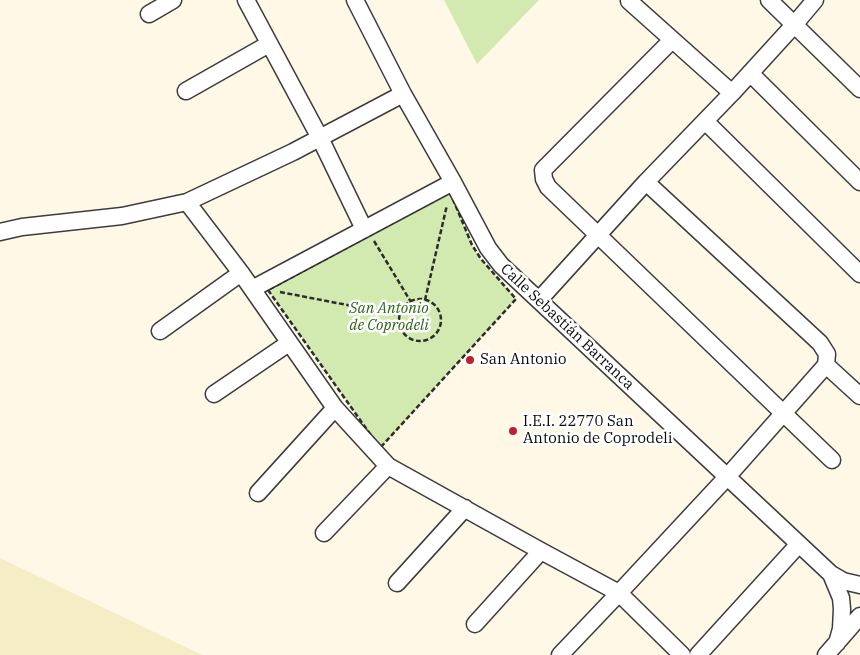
<!DOCTYPE html>
<meta charset="utf-8">
<style>
body{margin:0}
canvas{display:block;background:#fff8e6}
</style>
<canvas width="860" height="655"></canvas>
<script>
const ctx = document.querySelector('canvas').getContext('2d');
ctx.lineJoin = 'round';
function fill(path, color) { ctx.fillStyle = color; ctx.fill(path, 'evenodd'); }
const toPath = rows => new Path2D(rows.map(r => 'M' + r).join(''));
function stroke(path, color, width, dash) { ctx.strokeStyle = color; ctx.lineWidth = width; ctx.lineCap = dash ? 'butt' : 'round'; ctx.setLineDash(dash || []); ctx.stroke(path); }
function write(font, color, halo, rows, align = 'center') {
  ctx.font = font + ' "IBM Plex Serif",serif'; ctx.lineWidth = 5; ctx.setLineDash([]); ctx.textBaseline = 'middle'; ctx.strokeStyle = halo; ctx.fillStyle = color; for (const [text, x, y, turn = 0] of rows) {
    ctx.save(); ctx.translate(x, y); ctx.rotate((+turn || 0) * Math.PI / 180); ctx.textAlign = isNaN(turn) ? turn : align; if (halo) ctx.strokeText(text, 0, 0); ctx.fillText(text, 0, 0); ctx.restore();
  }
}
fill(toPath([
 [0,558,202,655,0,655]
]), '#f5edc6');
fill(toPath([
 [444,0,539,0,477,64],
 [450,192,472,245,480,259,516,299,380,448,268,290]
]), '#d2eaaf');
const minor = toPath([
 [246,0,320,138,364,229],
 [355,0,403,94,453,182,488,248,501,265,831,574,843,581,860,585],
 [769,0,860,89],
 [629,1,732,93],
 [149,14,173,0],
 [672,40,543,170,544,179,548,187,832,460],
 [750,73,860,182],
 [186,91,269,44],
 [705,121,860,274],
 [187,202,241,273,335,408,388,466,541,551,619,593,682,655],
 [0,232,22,227,122,216,187,202,293,152,403,94],
 [252,289,453,182],
 [539,300,646,182,732,93,794,25,815,0],
 [160,331,241,273],
 [826,365,860,396],
 [214,394,289,343],
 [258,493,335,408],
 [324,533,388,466],
 [831,574,841,598,842,609,841,629,837,643],
 [397,583,465,508],
 [475,624,541,551],
 [560,655,619,593,727,477,826,365,827,354,820,343,646,182],
 [698,655,799,544],
 [826,655,860,616]
]);
stroke(minor, '#3d3d3d', 19);
stroke(toPath([
 [450,192,472,245,481,259,516,299,380,448,268,290,450,192],
 [374,241,411,302],
 [280,292,399,315],
 '399 320a21 21 0 1 1 42 0a21 21 0 1 1-42 0Z',
 [425,300,447,205]
]), '#2c2c2c', 2.5, [5, 2.5]);
stroke(minor, '#fff', 16);
for (const [x, y, r, color] of [
 [470,360,5,"#be1d32"],
 [513,431,5,"#be1d32"]
]) { const dot = new Path2D(); dot.arc(x, y, r, 0, 2 * Math.PI); ctx.fillStyle = color; ctx.fill(dot); stroke(dot, '#fff', 2); }
write('italic 15px', '#2e6319', '#fff', [
 ["San Antonio",389,309],
 ["de Coprodeli",389,326]
]);
write('15px', '#0a0a0a', '#fff', [
 ["Calle Sebastián Barranca",567,327,43]
]);
write('15px', '#0a0a0a', '#fff', [
 ["San Antonio",480,360],
 ["I.E.I. 22770 San",523,422],
 ["Antonio de Coprodeli",523,439]
], 'left');
</script>
